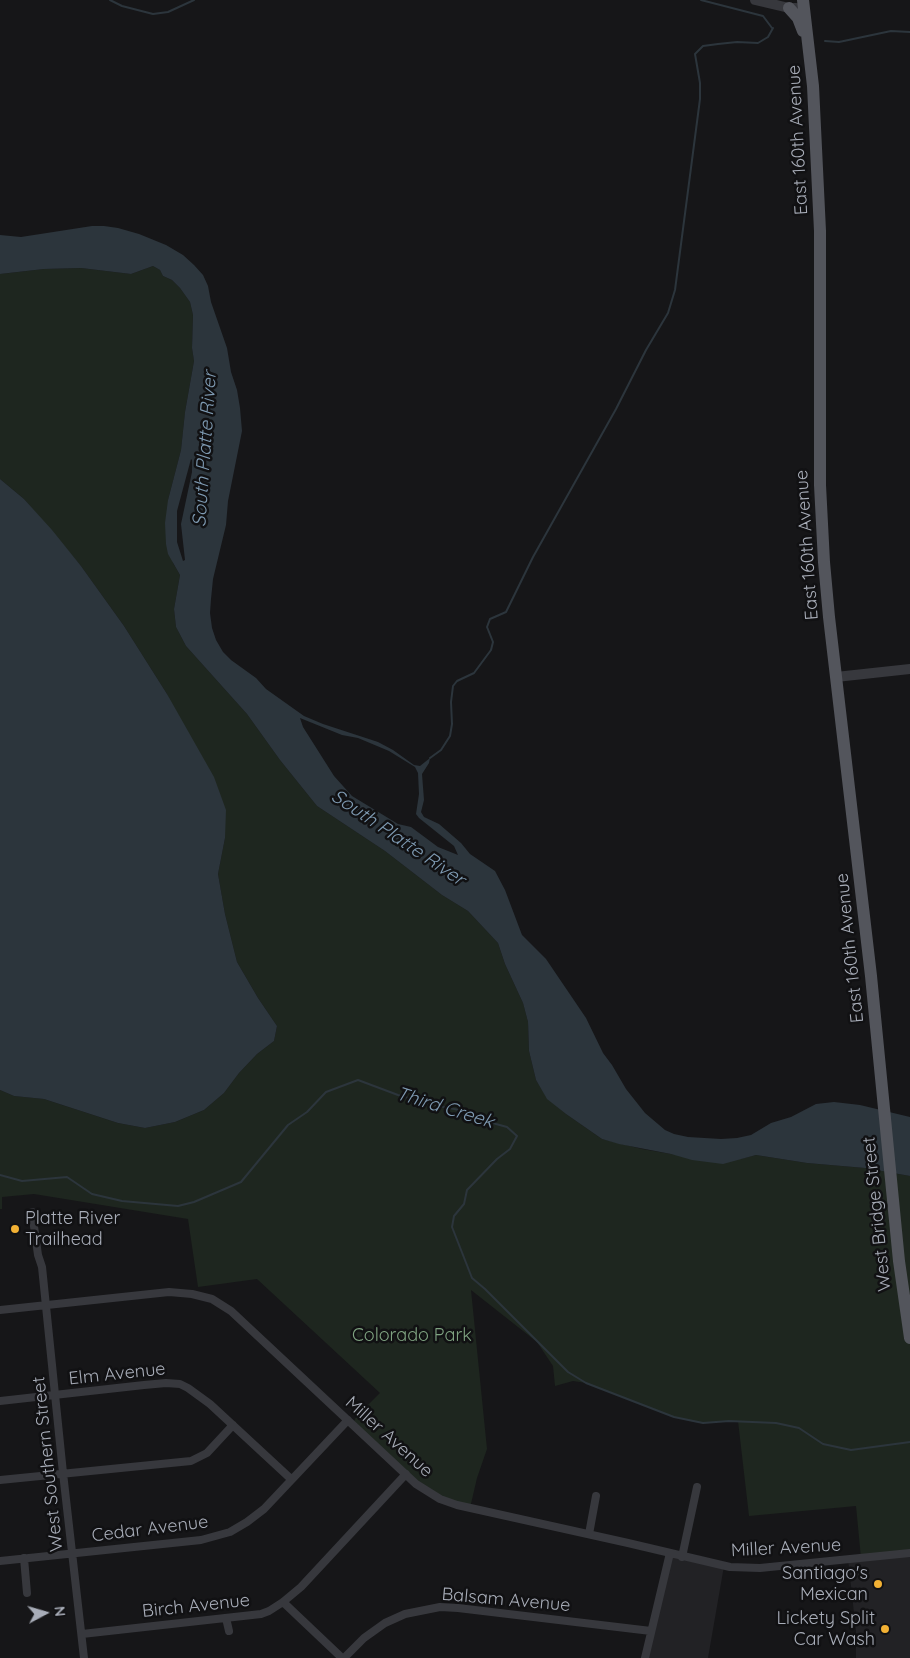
<!DOCTYPE html>
<style>
body{margin:0}
#map{position:relative;width:910px;height:1658px;overflow:hidden;background:#161618;font-family:Quicksand,sans-serif}
canvas{display:block}
.north{position:absolute;left:20px;top:1588px;width:50px;height:50px;-webkit-text-stroke:4px #111113;paint-order:stroke;rotate:84deg;font-size:14px;font-weight:700;line-height:20px;text-align:center;color:#a8adb8}
.north::after{content:'';display:block;margin:auto;width:18px;height:22px;background:#a8adb8;clip-path:polygon(50% 0,100% 100%,50% 72%,0 100%)}
</style>
<div id="map">
<canvas width="910" height="1658"></canvas>
<div class="north">N</div>
</div>
<script>
const ctx = document.querySelector('canvas').getContext('2d');
ctx.lineJoin = 'round';
function fill(path, color) { ctx.fillStyle = color; ctx.fill(path, 'evenodd'); }
const toPath = rows => new Path2D(rows.map(r => 'M' + r).join(''));
function stroke(path, color, width, dash) { ctx.strokeStyle = color; ctx.lineWidth = width; ctx.lineCap = dash ? 'butt' : 'round'; ctx.setLineDash(dash || []); ctx.stroke(path); }
function write(font, color, halo, rows, align = 'center') {
  ctx.font = font + ' Quicksand,sans-serif'; ctx.lineWidth = 5; ctx.setLineDash([]); ctx.textBaseline = 'middle'; ctx.strokeStyle = halo; ctx.fillStyle = color; for (const [text, x, y, turn = 0] of rows) {
    ctx.save(); ctx.translate(x, y); ctx.rotate((+turn || 0) * Math.PI / 180); ctx.textAlign = isNaN(turn) ? turn : align; if (halo) ctx.strokeText(text, 0, 0); ctx.fillText(text, 0, 0); ctx.restore();
  }
}
fill(toPath([
 [670,1553,724,1566,708,1658,645,1658],
 [910,1553,910,1658,856,1658,856,1631,848,1559]
]), '#222225');
fill(toPath([
 [153,266,160,270,163,276,172,280,180,288,190,302,193,315,192,348,194,361,185,412,181,450,168,500,173,563,180,575,174,609,176,627,186,646,247,714,280,760,317,806,385,851,442,895,468,911,498,943,505,964,523,1003,528,1022,529,1051,536,1080,547,1098,566,1114,602,1139,642,1149,671,1154,740,1159,756,1155,807,1163,865,1168,910,1176,910,1551,861,1558,856,1506,749,1516,738,1421,703,1423,674,1417,586,1383,573,1381,555,1386,553,1366,537,1342,471,1290,487,1449,477,1478,470,1508,423,1489,353,1424,356,1417,380,1393,257,1279,198,1287,188,1219,34,1194,2,1197,2,1209,0,1209,0,1090,14,1096,44,1099,118,1123,145,1128,175,1122,204,1110,224,1093,239,1073,257,1054,274,1041,277,1026,258,998,237,962,225,914,218,874,225,838,167,694,124,626,81,566,24,499,0,479,0,274,44,269,81,268,131,274]
]), '#1e261f');
fill(toPath([
 [92,226,104,226,118,228,139,234,166,245,183,255,194,265,203,275,208,286,211,302,227,348,231,372,237,390,240,408,242,431,228,501,226,525,213,579,211,599,210,613,212,628,216,640,223,652,231,660,256,678,266,689,304,716,323,724,378,742,393,750,414,765,420,766,430,758,429,763,422,774,424,800,421,812,424,817,439,824,461,843,470,854,495,871,505,890,522,935,546,959,586,1018,603,1053,612,1065,626,1089,645,1113,665,1130,674,1134,688,1137,721,1139,737,1138,751,1135,771,1123,791,1117,816,1104,834,1102,860,1105,910,1117,910,1176,865,1168,807,1163,756,1155,723,1164,692,1160,671,1154,619,1144,602,1139,566,1114,547,1099,536,1080,529,1051,528,1022,523,1003,505,964,498,943,468,911,442,895,385,851,317,806,280,760,247,714,186,646,176,627,174,609,180,575,168,554,166,544,165,523,168,500,181,450,185,412,194,361,192,348,193,315,190,302,180,288,172,280,163,276,160,270,153,266,131,274,81,268,44,269,0,274,0,235,21,237],
 [191,459,192,460,192,472,181,524,185,560,183,561,177,542,177,511],
 [300,718,342,735,358,738,389,751,415,767,418,773,419,794,416,814,419,818,454,846,458,855,438,847,411,827,398,824,352,796,334,776,303,727],
 [0,479,24,499,52,530,81,566,124,626,167,694,214,777,226,810,225,838,218,874,225,914,237,962,258,998,277,1026,274,1041,257,1054,239,1073,224,1093,204,1110,175,1122,145,1128,118,1123,44,1099,14,1096,0,1090]
]), '#2c353c');
stroke(toPath([
 [110,0,122,6,153,14,168,12,194,0],
 [701,0,763,16,772,28],
 [825,41,839,42,891,31,910,32],
 [430,758,441,750,450,736,452,724,451,702,453,686,457,681,474,673,491,650,493,642,487,627,490,619,506,612,533,557,616,409,646,350,668,313,675,290,700,99,700,83,695,54,703,46,718,44,737,42,758,43,768,37,773,28],
 [0,1175,22,1181,67,1177,92,1194,122,1201,178,1206,194,1202,241,1182,288,1125,307,1112,326,1092,358,1080,398,1095,433,1105,470,1112,496,1124,507,1127,517,1136,510,1149,497,1159,467,1190,464,1204,454,1216,452,1227,472,1278,485,1289,568,1372,586,1383,674,1417,703,1423,729,1421,776,1423,799,1428,823,1444,851,1450,910,1442]
]), '#2c353c', 2);
stroke(toPath([
 [32,1212,38,1255,42,1267,63,1473,84,1658],
 [0,1310,169,1292,192,1294,212,1299,231,1311,416,1484,440,1499,457,1505,628,1543,730,1567,760,1568,910,1553],
 [0,1401,144,1385,166,1383,180,1384,188,1388,210,1404,291,1479],
 [0,1480,191,1461,207,1453,233,1425],
 [589,1534,596,1496],
 [682,1557,697,1487],
 [24,1558,27,1593],
 [0,1561,201,1540,230,1532,247,1522,264,1509,348,1420],
 [283,1602,342,1658],
 [226,1618,229,1631],
 [82,1634,261,1614,269,1611,283,1602,301,1587,406,1474],
 [344,1658,364,1638,385,1623,405,1614,440,1607,458,1608,651,1631],
 [645,1658,670,1553]
]), '#37383d', 8);
stroke(toPath([
 [755,0,789,8,796,8],
 [836,677,910,669]
]), '#37383d', 10);
stroke(toPath([
 [803,0,813,86,820,231,820,485,824,562,829,617,871,976,899,1261,910,1338],
 [789,8,798,18,803,31]
]), '#53555c', 12);
for (const [x, y, r, color] of [
 [15,1229,5,"#f2b134"],
 [878,1584,5,"#f2b134"],
 [885,1629,5,"#f2b134"]
]) { const dot = new Path2D(); dot.arc(x, y, r, 0, 2 * Math.PI); ctx.fillStyle = color; ctx.fill(dot); stroke(dot, '#111113', 2); }
write('18px', '#a8adb8', '#111113', [
 ["East 160th Avenue",798,140,-93],
 ["East 160th Avenue",807,545,-94],
 ["East 160th Avenue",850,948,-96],
 ["West Bridge Street",877,1214,-96],
 ["Elm Avenue",117,1374,-6],
 ["Miller Avenue",389,1437,42],
 ["West Southern Street",48,1464,-96],
 ["Cedar Avenue",150,1529,-7],
 ["Miller Avenue",786,1548,-3],
 ["Balsam Avenue",506,1600,5],
 ["Birch Avenue",196,1606,-6]
]);
write('18px', '#a8adb8', '#111113', [
 ["Platte River",25,1219,"left"],
 ["Trailhead",25,1240,"left"],
 ["Santiago's",868,1574],
 ["Mexican",868,1595],
 ["Lickety Split",875,1619],
 ["Car Wash",875,1640]
], 'right');
write('18px', '#7fa381', '#111113', [
 ["Colorado Park",412,1336]
]);
write('italic 19px', '#7f9bb3', '#111113', [
 ["South Platte River",205,449,-86],
 ["South Platte River",398,838,34],
 ["Third Creek",445,1108,17]
]);
</script>
